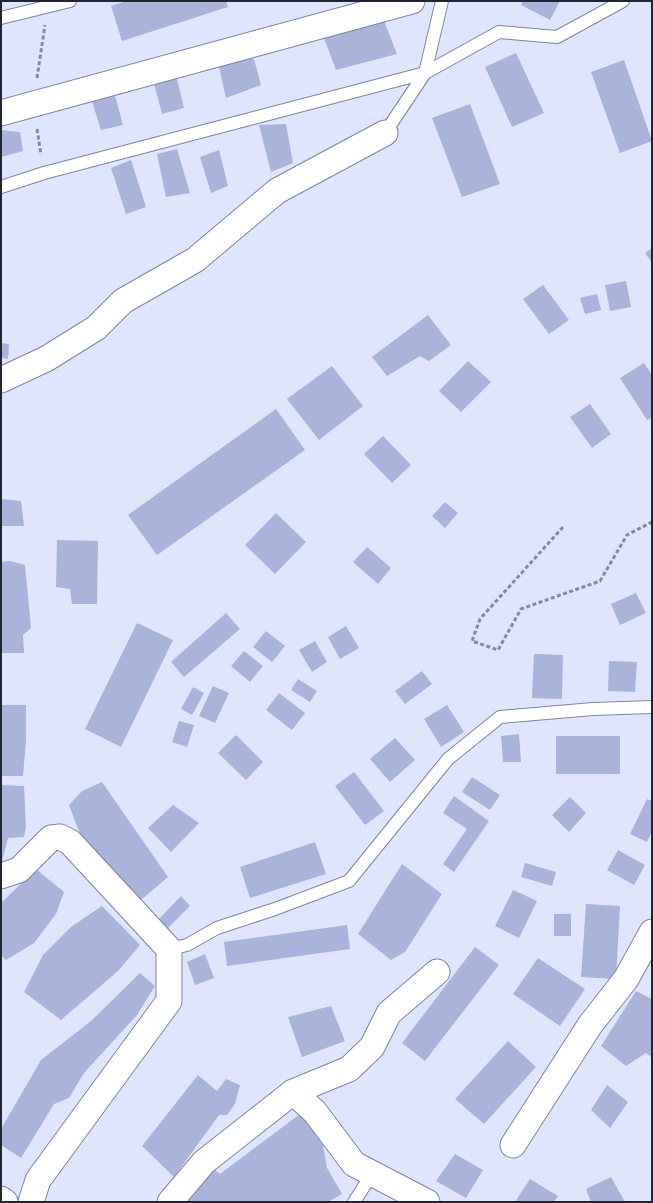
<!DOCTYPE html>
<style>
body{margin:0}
#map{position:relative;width:653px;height:1203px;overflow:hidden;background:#dfe5fd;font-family:"Sofia Sans Condensed",sans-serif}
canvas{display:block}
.frame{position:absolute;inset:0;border:2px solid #212533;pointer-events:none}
</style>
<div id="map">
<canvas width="653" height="1203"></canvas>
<div class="frame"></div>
</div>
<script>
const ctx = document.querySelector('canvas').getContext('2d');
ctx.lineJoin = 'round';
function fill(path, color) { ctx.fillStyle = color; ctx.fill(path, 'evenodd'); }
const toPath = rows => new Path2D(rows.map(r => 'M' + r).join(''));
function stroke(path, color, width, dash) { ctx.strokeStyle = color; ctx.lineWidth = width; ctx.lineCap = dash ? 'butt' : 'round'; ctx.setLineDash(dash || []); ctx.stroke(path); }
fill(toPath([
 [127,1,226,1,228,7,122,41,111,6],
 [523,1,560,1,550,20,521,5],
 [382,16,397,54,336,70,322,33],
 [516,53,544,113,512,127,485,67],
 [217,58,254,59,261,85,226,98],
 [624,60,652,141,620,153,591,72],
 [175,71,184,108,162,114,151,72],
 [113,88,123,125,101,130,89,92],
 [470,104,500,184,462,197,432,118],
 [286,124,293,163,271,172,259,125],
 [1,130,20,132,23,151,1,157],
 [177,149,190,193,166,197,157,154],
 [219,150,228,186,211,193,200,157],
 [131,160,146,207,126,214,111,168],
 [652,248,652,263,645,253],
 [626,281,631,307,610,311,605,285],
 [543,285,569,320,549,334,523,299],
 [597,294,601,310,585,314,580,298],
 [428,315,451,345,429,361,420,356,387,376,372,357],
 [1,343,9,344,8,359,1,358],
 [468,361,491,382,461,412,439,391],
 [644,363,652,375,652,417,647,420,620,378],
 [332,366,363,406,319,440,287,399],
 [590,404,611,434,592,448,570,417],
 [276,409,305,450,157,555,128,515],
 [383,436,411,465,392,483,364,454],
 [1,499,21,501,24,526,1,526],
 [445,502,458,513,445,528,432,516],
 [276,513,306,542,275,574,245,545],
 [57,540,98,541,97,604,72,604,70,589,56,587],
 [367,547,391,568,378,584,353,562],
 [10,561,25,565,31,628,23,635,24,653,1,653,1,562],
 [636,593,646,613,620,625,611,604],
 [226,613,240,629,184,677,171,662],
 [137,623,173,640,121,747,85,729],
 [346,626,359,648,340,659,328,637],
 [266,631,285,646,272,662,253,647],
 [315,641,327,662,312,672,299,650],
 [244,651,263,666,250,682,231,666],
 [534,654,563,655,562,699,532,698],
 [609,661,637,662,635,692,608,691],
 [422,671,432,684,405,704,395,691],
 [298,679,317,691,310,702,291,690],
 [213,686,229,693,215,723,199,716],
 [193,687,204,693,192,715,181,709],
 [279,693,305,713,292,730,266,710],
 [1,705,26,705,26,740,23,776,1,776],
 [447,705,464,732,441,747,424,719],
 [179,721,194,725,187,747,172,742],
 [519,734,521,762,503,762,501,736],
 [236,735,263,762,246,780,218,753],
 [556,736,620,736,620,774,556,774],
 [395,738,415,760,390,782,370,759],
 [354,772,384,811,365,825,335,786],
 [472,777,500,795,490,810,462,792],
 [102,782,168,877,141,900,80,834,69,805,82,791],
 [1,785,24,786,26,827,24,837,8,838,2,861],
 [454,796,489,821,454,872,443,864,467,829,443,813],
 [570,797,586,813,569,832,552,815],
 [647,799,652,801,652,831,647,842,630,834],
 [173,805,199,823,171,852,148,828],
 [315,842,326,874,250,898,240,867],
 [618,850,645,865,634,885,607,870],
 [525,863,556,872,552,886,521,877],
 [402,864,442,894,405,952,391,960,358,934],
 [36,869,64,892,56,914,34,943,6,960,1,955,1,903],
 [513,890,537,901,519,938,495,926],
 [181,896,190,906,167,929,158,920],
 [586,904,620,906,616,979,581,977],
 [102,906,140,945,118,971,61,1020,24,992,43,955,71,927],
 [554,914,571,914,571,936,554,936],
 [347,925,350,949,227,966,224,942],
 [475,947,499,965,425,1061,402,1043],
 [205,954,214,978,195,985,187,962],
 [538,958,585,989,560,1026,513,994],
 [140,973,155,986,137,1015,84,1073,69,1098,54,1104,21,1158,1,1145,1,1129,41,1060,91,1021],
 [636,991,652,999,652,1058,646,1053,626,1066,601,1046],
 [331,1006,345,1041,302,1057,288,1017],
 [508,1041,536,1067,484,1124,455,1099],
 [198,1075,217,1091,226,1079,240,1085,235,1104,227,1115,219,1115,174,1177,142,1146],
 [607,1085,628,1102,610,1128,591,1110],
 [304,1111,322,1140,327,1168,342,1194,328,1202,189,1202,185,1199,213,1168,220,1174],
 [455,1154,483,1170,466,1198,436,1181],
 [611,1177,625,1202,591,1202,586,1189],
 [530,1179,558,1196,554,1202,515,1202]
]), '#aab3d9');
const service = toPath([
 [442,1,425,73,499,32,557,37,623,1],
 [1,18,70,1],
 [1,187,44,173,425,73,385,133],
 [169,949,187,945,217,928,275,909,349,881,448,759,500,717,593,709,652,707],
 [354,1202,372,1174]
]);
const minor = toPath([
 [1,113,412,1],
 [1,380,46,359,96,328,123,301,195,260,277,191,385,133],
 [1,876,19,870,51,838,60,837,70,842,169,949,169,1001,38,1180,31,1202],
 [293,1092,315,1112,354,1164,427,1202],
 [513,1145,590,1025,626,979,652,932],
 [1,1199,5,1202],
 [170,1202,204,1162,293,1092,349,1069,372,1047,389,1013,437,972]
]);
stroke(service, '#7b84a8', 14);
stroke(minor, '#7b84a8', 27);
stroke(toPath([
 [37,78,45,25],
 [37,129,41,155],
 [563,527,480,619,472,641,498,650,521,609,600,581,627,535,652,522]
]), '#83889b', 3, [4, 2.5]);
stroke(service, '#fff', 12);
stroke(minor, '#fff', 25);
</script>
